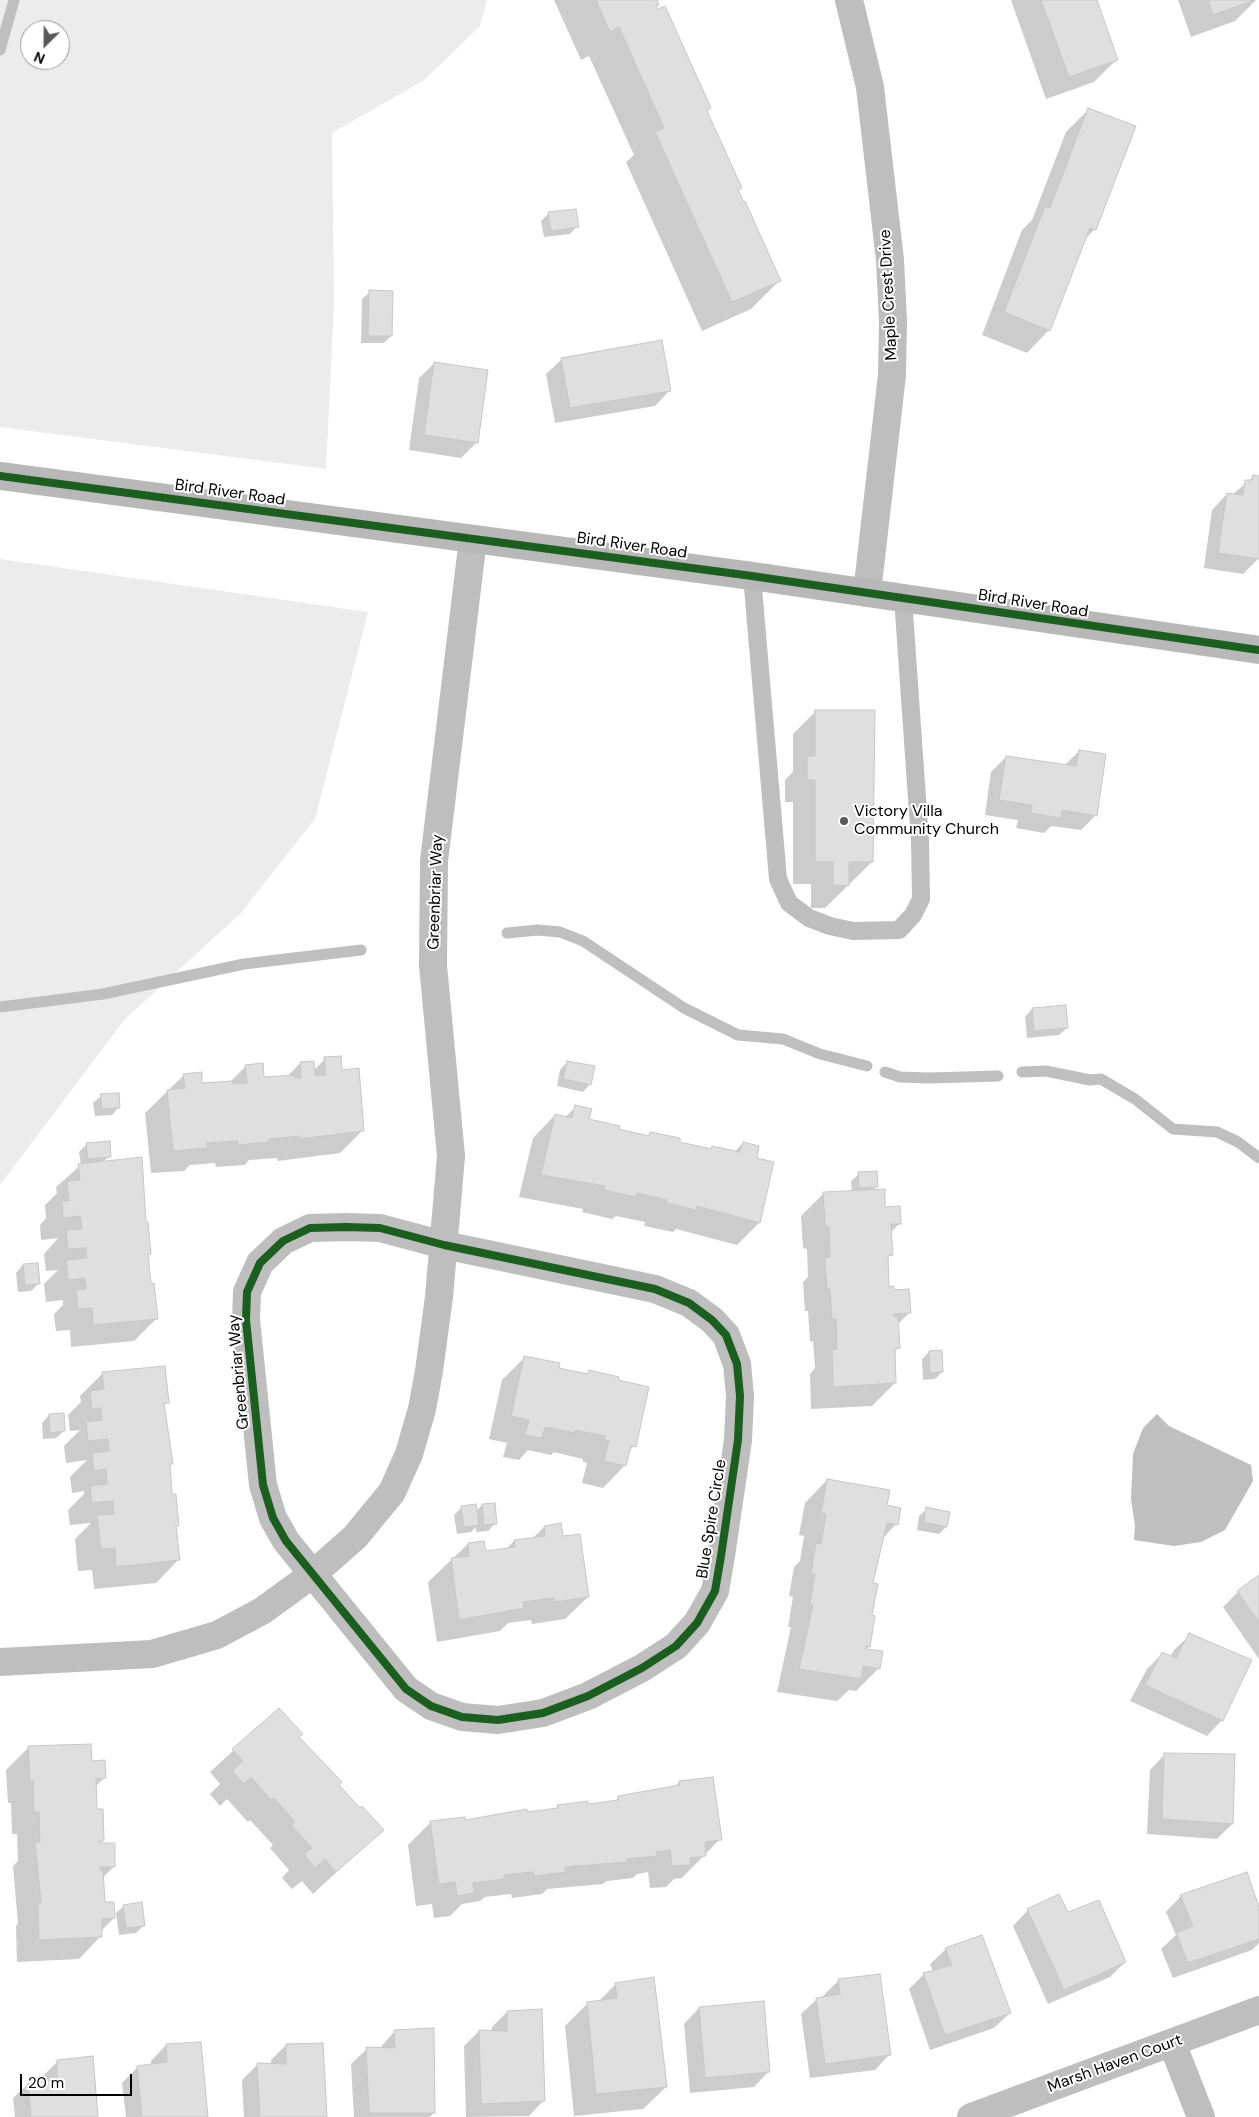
<!DOCTYPE html>
<style>
body{margin:0}
#map{position:relative;width:1259px;height:2117px;overflow:hidden;background:#fff;font-family:"DM Sans",sans-serif}
canvas{display:block}
.north{position:absolute;left:20px;top:20px;width:50px;height:50px;box-sizing:border-box;background:#fff;border:1px solid #999;border-radius:50%;rotate:203deg;font-size:14px;font-weight:700;line-height:20px;text-align:center;color:#000}
.north::after{content:'';display:block;margin:auto;width:18px;height:22px;background:#595959;clip-path:polygon(50% 0,100% 100%,50% 72%,0 100%)}
.scale{position:absolute;left:20px;top:2074px;width:112px;height:22px;box-sizing:border-box;border:2px solid #000;border-top:0;padding-left:6px;font-size:15px;line-height:18px;white-space:nowrap;color:#000;-webkit-text-stroke:4px #fff;paint-order:stroke}
</style>
<div id="map">
<canvas width="1259" height="2117"></canvas>
<div class="north">N</div>
<div class="scale">20 m</div>
</div>
<script>
const ctx = document.querySelector('canvas').getContext('2d');
ctx.lineJoin = 'round';
function fill(path, color) { ctx.fillStyle = color; ctx.fill(path, 'evenodd'); }
const toPath = rows => new Path2D(rows.map(r => 'M' + r).join(''));
function stroke(path, color, width, dash) { ctx.strokeStyle = color; ctx.lineWidth = width; ctx.lineCap = dash ? 'butt' : 'round'; ctx.setLineDash(dash || []); ctx.stroke(path); }
function write(font, color, halo, rows, align = 'center') {
  ctx.font = font + ' "DM Sans",sans-serif'; ctx.lineWidth = 4; ctx.setLineDash([]); ctx.textBaseline = 'middle'; ctx.strokeStyle = halo; ctx.fillStyle = color; for (const [text, x, y, turn = 0] of rows) {
    ctx.save(); ctx.translate(x, y); ctx.rotate((+turn || 0) * Math.PI / 180); ctx.textAlign = isNaN(turn) ? turn : align; if (halo) ctx.strokeText(text, 0, 0); ctx.fillText(text, 0, 0); ctx.restore();
  }
}
fill(toPath([
 [0,0,487,0,480,26,423,81,332,133,334,303,326,469,0,427],
 [30,30,60,30,60,60,30,60],
 [0,559,368,612,315,819,240,914,125,1019,0,1185]
]), '#ececec');
fill(toPath([
 [1157,1414,1169,1426,1251,1465,1253,1481,1225,1530,1201,1542,1174,1546,1134,1540,1135,1526,1131,1499,1133,1454,1143,1428]
]), '#bfbfbf');
fill(toPath([
 [554,0,655,0,657,5,655,7,706,112,737,191,780,280,751,309,702,331,626,162,634,155,589,56,581,60],
 [1011,0,1095,0,1116,60,1094,82,1046,99],
 [1178,0,1256,0,1235,21,1191,37],
 [1089,109,1095,229,1084,240,1049,330,1027,353,982,335,1022,230,1032,220,1066,132],
 [549,213,577,226,570,234,544,237,541,221],
 [370,292,391,336,384,343,361,343,362,299],
 [562,359,670,390,655,406,555,423,546,374],
 [435,363,477,442,461,458,409,450,419,378],
 [1253,477,1259,482,1258,559,1243,574,1204,568,1212,510,1227,494,1232,495],
 [816,711,872,862,825,908,811,908,811,884,793,884,793,802,785,802,785,780,793,772,793,734],
 [1079,751,1096,815,1081,830,1051,826,1044,833,1016,828,1018,820,985,815,991,772,1006,757,1065,765],
 [1032,1009,1067,1028,1059,1035,1027,1038,1025,1017],
 [325,1059,341,1071,363,1130,340,1153,278,1161,277,1158,249,1160,245,1165,216,1167,215,1163,190,1165,184,1171,151,1173,145,1113,184,1075,201,1085,230,1082,246,1066,262,1079,287,1077,300,1063,314,1070],
 [567,1062,590,1084,583,1092,557,1086,560,1070],
 [101,1096,119,1107,112,1115,95,1116,93,1103],
 [576,1107,588,1120,617,1130,647,1137,651,1133,678,1143,709,1150,712,1147,734,1152,743,1143,755,1159,759,1223,737,1245,676,1229,673,1232,644,1226,645,1222,616,1216,612,1219,582,1212,583,1209,519,1197,533,1138,555,1115,565,1117],
 [87,1144,109,1156,103,1162,145,1224,150,1253,147,1256,149,1285,157,1318,134,1341,71,1347,70,1330,56,1331,54,1314,63,1305,63,1300,46,1302,44,1284,58,1270,46,1271,44,1254,58,1238,41,1240,40,1225,46,1218,45,1205,57,1193,56,1187,81,1165,79,1152],
 [859,1174,877,1186,872,1191,884,1208,900,1223,890,1233,891,1254,886,1259,887,1288,893,1291,909,1313,897,1325,898,1348,894,1352,895,1383,872,1406,811,1409,810,1374,815,1368,813,1341,810,1342,808,1311,805,1311,803,1282,808,1277,807,1249,803,1248,801,1216,824,1193,852,1192,851,1181],
 [23,1265,39,1283,31,1291,18,1292,16,1273],
 [929,1352,942,1372,935,1379,923,1380,922,1359],
 [525,1357,558,1369,586,1375,589,1372,634,1446,628,1452,625,1465,603,1488,582,1483,587,1463,583,1462,583,1459,554,1452,551,1455,528,1450,519,1460,503,1457,507,1443,489,1439,502,1380],
 [103,1373,167,1403,163,1406,172,1463,169,1466,171,1495,178,1525,175,1528,178,1560,156,1583,94,1589,92,1570,78,1571,75,1539,91,1523,70,1525,68,1510,84,1494,84,1491,72,1493,70,1477,87,1460,66,1463,64,1446,80,1430,70,1431,68,1415,81,1402,80,1396],
 [49,1415,64,1431,56,1438,43,1439,42,1423],
 [827,1480,885,1506,896,1524,882,1539,872,1584,869,1646,866,1650,879,1668,856,1691,849,1690,837,1701,777,1692,791,1627,788,1627,793,1597,789,1596,794,1567,800,1561,804,1536,799,1535,805,1503],
 [494,1504,495,1524,488,1531,476,1532,476,1527,471,1532,457,1534,454,1515,462,1507,476,1511,482,1505],
 [927,1509,946,1527,939,1534,917,1530,919,1516],
 [544,1527,561,1538,588,1597,565,1619,532,1624,531,1620,508,1623,500,1631,437,1642,428,1582,468,1544,484,1552,506,1549,514,1541,532,1539],
 [1259,1576,1259,1659,1223,1607,1238,1592],
 [1190,1635,1222,1720,1207,1736,1130,1701,1147,1669,1162,1654,1170,1657,1174,1650],
 [279,1709,298,1738,337,1785,360,1810,382,1830,313,1894,302,1881,292,1889,282,1878,289,1870,270,1848,273,1845,250,1820,248,1822,227,1799,220,1806,210,1794,220,1784,210,1772],
 [29,1747,91,1762,105,1777,95,1787,96,1810,103,1840,98,1845,114,1866,103,1878,104,1904,114,1918,101,1931,101,1936,79,1959,17,1962,16,1926,18,1923,13,1866,18,1861,17,1834,12,1834,11,1803,8,1803,6,1770],
 [1165,1754,1232,1824,1217,1839,1147,1834,1150,1770],
 [679,1782,720,1839,682,1878,674,1879,666,1887,650,1888,648,1872,637,1874,633,1878,607,1881,603,1884,547,1889,542,1894,512,1898,511,1894,485,1897,480,1901,462,1904,450,1916,434,1918,432,1904,416,1906,408,1845,430,1823,464,1821,553,1810,558,1806,614,1802,619,1797,675,1787],
 [1181,1896,1259,1911,1259,1943,1252,1950,1173,1978,1161,1949,1176,1935,1166,1912],
 [124,1906,143,1926,136,1933,119,1935,116,1913],
 [1028,1910,1068,1914,1125,1962,1110,1977,1048,2004,1013,1926],
 [946,1949,1010,2013,994,2028,930,2050,909,1989,924,1974,933,1971,930,1964],
 [839,1980,890,2054,875,2070,810,2078,801,2014,817,1999,824,1998,823,1996],
 [616,1984,666,2087,643,2109,574,2116,565,2026,588,2003,598,2002],
 [699,2008,769,2071,754,2087,690,2093,684,2024],
 [507,2012,544,2100,529,2116,466,2117,464,2046,479,2031,492,2031,492,2027],
 [433,2029,434,2113,430,2117,354,2117,351,2064,367,2049,379,2049,394,2032],
 [166,2045,207,2117,126,2117,122,2083,138,2067,151,2065,151,2061],
 [286,2045,325,2117,244,2117,242,2080,258,2064,271,2065,271,2060],
 [58,2061,96,2117,15,2117,13,2098,29,2083,42,2082,42,2077]
]), '#0003');
stroke(toPath([
 [0,50,14,0],
 [507,933,538,930,560,932,583,941,684,1008,738,1035,783,1039,820,1054,867,1066],
 [0,1007,103,994,244,964,361,950],
 [885,1072,900,1077,929,1078,998,1076],
 [1022,1072,1046,1071,1090,1080,1101,1079,1135,1099,1173,1129,1217,1132,1238,1142,1259,1158]
]), '#bfbfbf', 11);
const building = toPath([
 [596,0,657,0,659,5,656,6,658,9,665,6,711,108,707,111,742,188,738,190,744,202,745,201,781,281,732,302,655,132,664,128,619,27,610,32,596,0],
 [1041,0,1097,0,1118,60,1069,77,1041,0],
 [1208,0,1255,0,1213,15,1208,0],
 [1088,108,1136,126,1096,230,1090,228,1050,331,1004,312,1045,206,1050,208,1088,108],
 [576,209,579,227,551,231,548,212,576,209],
 [369,290,393,291,392,336,368,336,369,290],
 [662,340,671,391,570,408,561,358,662,340],
 [434,362,488,370,478,443,424,435,434,362],
 [1253,475,1259,476,1259,559,1218,553,1227,493,1243,495,1245,480,1252,480,1253,475],
 [815,710,875,710,873,862,849,862,849,886,833,885,833,862,815,862,815,780,807,780,807,756,815,756,815,710],
 [1079,750,1106,754,1097,816,1062,810,1061,818,1031,813,1032,805,999,800,1006,756,1076,766,1079,750],
 [1066,1005,1068,1028,1034,1031,1032,1008,1066,1005],
 [341,1056,342,1070,359,1068,364,1131,300,1139,300,1136,269,1139,269,1142,238,1145,238,1141,207,1143,208,1148,173,1151,167,1090,185,1088,183,1074,202,1072,202,1083,233,1081,233,1084,247,1083,245,1065,263,1063,264,1077,295,1075,295,1078,301,1078,300,1062,314,1061,315,1076,326,1075,324,1057,341,1056],
 [567,1061,595,1066,591,1085,563,1079,567,1061],
 [119,1093,120,1108,102,1109,100,1094,119,1093],
 [575,1105,592,1109,589,1119,620,1126,619,1129,649,1136,650,1132,680,1138,680,1142,711,1149,712,1146,740,1152,743,1142,759,1146,757,1158,774,1162,760,1223,697,1206,696,1210,666,1203,667,1200,637,1193,636,1197,604,1190,605,1186,541,1175,555,1114,572,1118,575,1105],
 [110,1141,111,1157,88,1159,86,1143,110,1141],
 [142,1157,146,1222,148,1222,151,1254,148,1254,151,1284,154,1283,158,1319,93,1325,92,1308,78,1309,76,1290,86,1289,85,1278,68,1280,66,1260,87,1258,86,1248,68,1249,66,1230,82,1229,80,1216,63,1218,62,1201,69,1201,67,1181,80,1180,78,1164,142,1157],
 [877,1171,878,1187,859,1188,858,1172,877,1171],
 [885,1189,885,1207,900,1206,901,1224,891,1224,893,1255,888,1256,889,1287,894,1286,894,1290,909,1289,911,1313,893,1314,894,1317,898,1317,900,1348,895,1349,896,1383,833,1387,832,1350,837,1349,836,1319,832,1320,830,1289,827,1289,825,1258,830,1257,829,1227,825,1226,823,1192,885,1189],
 [38,1263,40,1284,25,1285,23,1264,38,1263],
 [942,1350,943,1372,930,1373,929,1351,942,1350],
 [524,1356,560,1363,559,1368,588,1374,589,1370,619,1377,619,1380,649,1387,636,1447,631,1446,626,1466,604,1461,609,1441,605,1440,605,1436,575,1430,575,1433,545,1427,542,1438,525,1435,529,1420,511,1416,524,1356],
 [165,1366,169,1403,164,1403,173,1464,170,1464,172,1494,176,1494,179,1526,176,1526,180,1560,116,1567,115,1548,101,1549,97,1515,114,1514,113,1501,92,1503,90,1486,107,1484,106,1469,94,1471,92,1453,109,1451,108,1439,88,1441,86,1422,102,1420,101,1408,92,1409,90,1391,104,1389,102,1372,165,1366],
 [64,1413,65,1431,50,1433,49,1414,64,1413],
 [827,1479,890,1490,887,1505,901,1508,898,1525,887,1523,873,1583,878,1584,872,1615,875,1616,870,1647,866,1646,866,1649,883,1651,880,1669,863,1666,861,1679,799,1669,813,1605,810,1605,815,1574,811,1574,816,1543,821,1544,826,1514,821,1513,827,1479],
 [495,1503,497,1524,484,1525,482,1504,495,1503],
 [476,1504,479,1525,464,1527,461,1506,476,1504],
 [926,1507,950,1512,947,1527,924,1522,926,1507],
 [561,1523,563,1536,580,1534,589,1597,554,1602,554,1598,523,1602,524,1608,459,1620,451,1558,469,1556,468,1543,484,1541,486,1551,515,1547,514,1540,545,1536,544,1526,561,1523],
 [1259,1575,1259,1622,1237,1591,1259,1575],
 [1189,1633,1252,1660,1223,1721,1145,1685,1162,1652,1176,1658,1189,1633],
 [279,1708,303,1734,299,1737,342,1782,339,1785,360,1808,362,1806,384,1830,336,1872,325,1859,315,1868,304,1854,312,1848,291,1825,295,1822,274,1798,271,1800,251,1777,244,1784,232,1771,243,1761,232,1749,279,1708],
 [91,1744,92,1761,105,1760,106,1778,96,1779,97,1809,103,1809,104,1841,99,1841,99,1843,115,1843,115,1867,100,1867,100,1870,103,1870,105,1902,114,1902,115,1918,102,1919,102,1937,39,1940,38,1902,41,1902,35,1842,40,1842,39,1812,34,1812,33,1781,30,1781,28,1746,91,1744],
 [1164,1753,1235,1754,1233,1824,1162,1819,1164,1753],
 [713,1777,722,1840,705,1842,706,1856,690,1858,690,1865,672,1866,670,1850,656,1852,657,1856,627,1859,627,1862,565,1867,566,1872,534,1876,533,1872,504,1875,504,1879,473,1883,474,1893,457,1896,455,1882,439,1884,430,1821,465,1817,465,1820,527,1809,527,1812,558,1808,557,1805,588,1801,589,1804,618,1800,618,1796,679,1785,679,1781,713,1777],
 [1247,1872,1259,1907,1259,1939,1188,1963,1176,1933,1193,1926,1180,1895,1247,1872],
 [1059,1894,1068,1912,1099,1900,1126,1962,1064,1990,1027,1909,1059,1894],
 [142,1902,145,1926,126,1928,123,1905,142,1902],
 [982,1935,1011,2013,945,2035,923,1973,952,1965,945,1948,982,1935],
 [880,1974,891,2055,825,2064,816,1998,840,1994,838,1979,880,1974],
 [654,1977,667,2087,596,2094,587,2002,617,1998,615,1983,654,1977],
 [764,2001,770,2072,705,2078,699,2007,764,2001],
 [542,2009,545,2101,481,2104,479,2030,507,2031,507,2011,542,2009],
 [434,2028,435,2113,369,2113,366,2047,395,2048,394,2030,434,2028],
 [201,2042,208,2117,142,2117,137,2066,167,2062,166,2044,201,2042],
 [323,2043,327,2117,260,2117,257,2063,286,2064,286,2044,323,2043],
 [93,2056,98,2117,31,2117,28,2082,57,2080,57,2060,93,2056]
]);
fill(building, '#dfdfdf');
stroke(building, '#c7c7c7', 1);
stroke(toPath([
 [752,576,778,879,789,903,809,918,830,926,853,931,899,930,913,915,921,899,920,841,903,598]
]), '#bebebe', 18);
stroke(toPath([
 [849,0,870,87,890,260,893,321,892,375,867,593],
 [346,1227,380,1228,444,1245,655,1289,689,1303,712,1320,726,1335,737,1364,740,1396,738,1440,721,1556,715,1591,697,1623,676,1646,642,1668,588,1696,543,1713,498,1720,462,1717,431,1706,406,1689,286,1541,273,1518,263,1485,246,1320,247,1292,260,1263,283,1241,310,1228,346,1227],
 [0,1662,152,1654,217,1635,262,1611,313,1574,355,1537,392,1492,409,1454,422,1409,429,1371,439,1297,451,1156,433,965,434,861,473,539],
 [1172,2043,1201,2117],
 [971,2117,1259,2010]
]), '#bebebe', 28);
stroke(toPath([
 [0,476,752,576,1259,650]
]), '#b8b8b8', 28);
stroke(toPath([
 [0,476,752,576,1259,650],
 [346,1227,380,1228,444,1245,655,1289,689,1303,712,1320,726,1335,737,1364,740,1396,738,1440,721,1556,715,1591,697,1623,676,1646,642,1668,588,1696,543,1713,498,1720,462,1717,431,1706,406,1689,286,1541,273,1518,263,1485,246,1320,247,1292,260,1263,283,1241,310,1228,346,1227]
]), '#1b5e20', 8);
for (const [x, y, r, color] of [
 [844,821,5,"#595959"]
]) { const dot = new Path2D(); dot.arc(x, y, r, 0, 2 * Math.PI); ctx.fillStyle = color; ctx.fill(dot); stroke(dot, '#fff', 2); }
write('16px', '#000', '#fff', [
 ["Maple Crest Drive",889,295,-93],
 ["Bird River Road",230,493,8],
 ["Bird River Road",632,546,8],
 ["Bird River Road",1033,604,9],
 ["Greenbriar Way",436,892,-88],
 ["Greenbriar Way",239,1372,-95],
 ["Blue Spire Circle",712,1519,-81],
 ["Marsh Haven Court",1115,2064,-20]
]);
write('16px', '#000', '#fff', [
 ["Victory Villa",854,812],
 ["Community Church",854,830]
], 'left');
</script>
